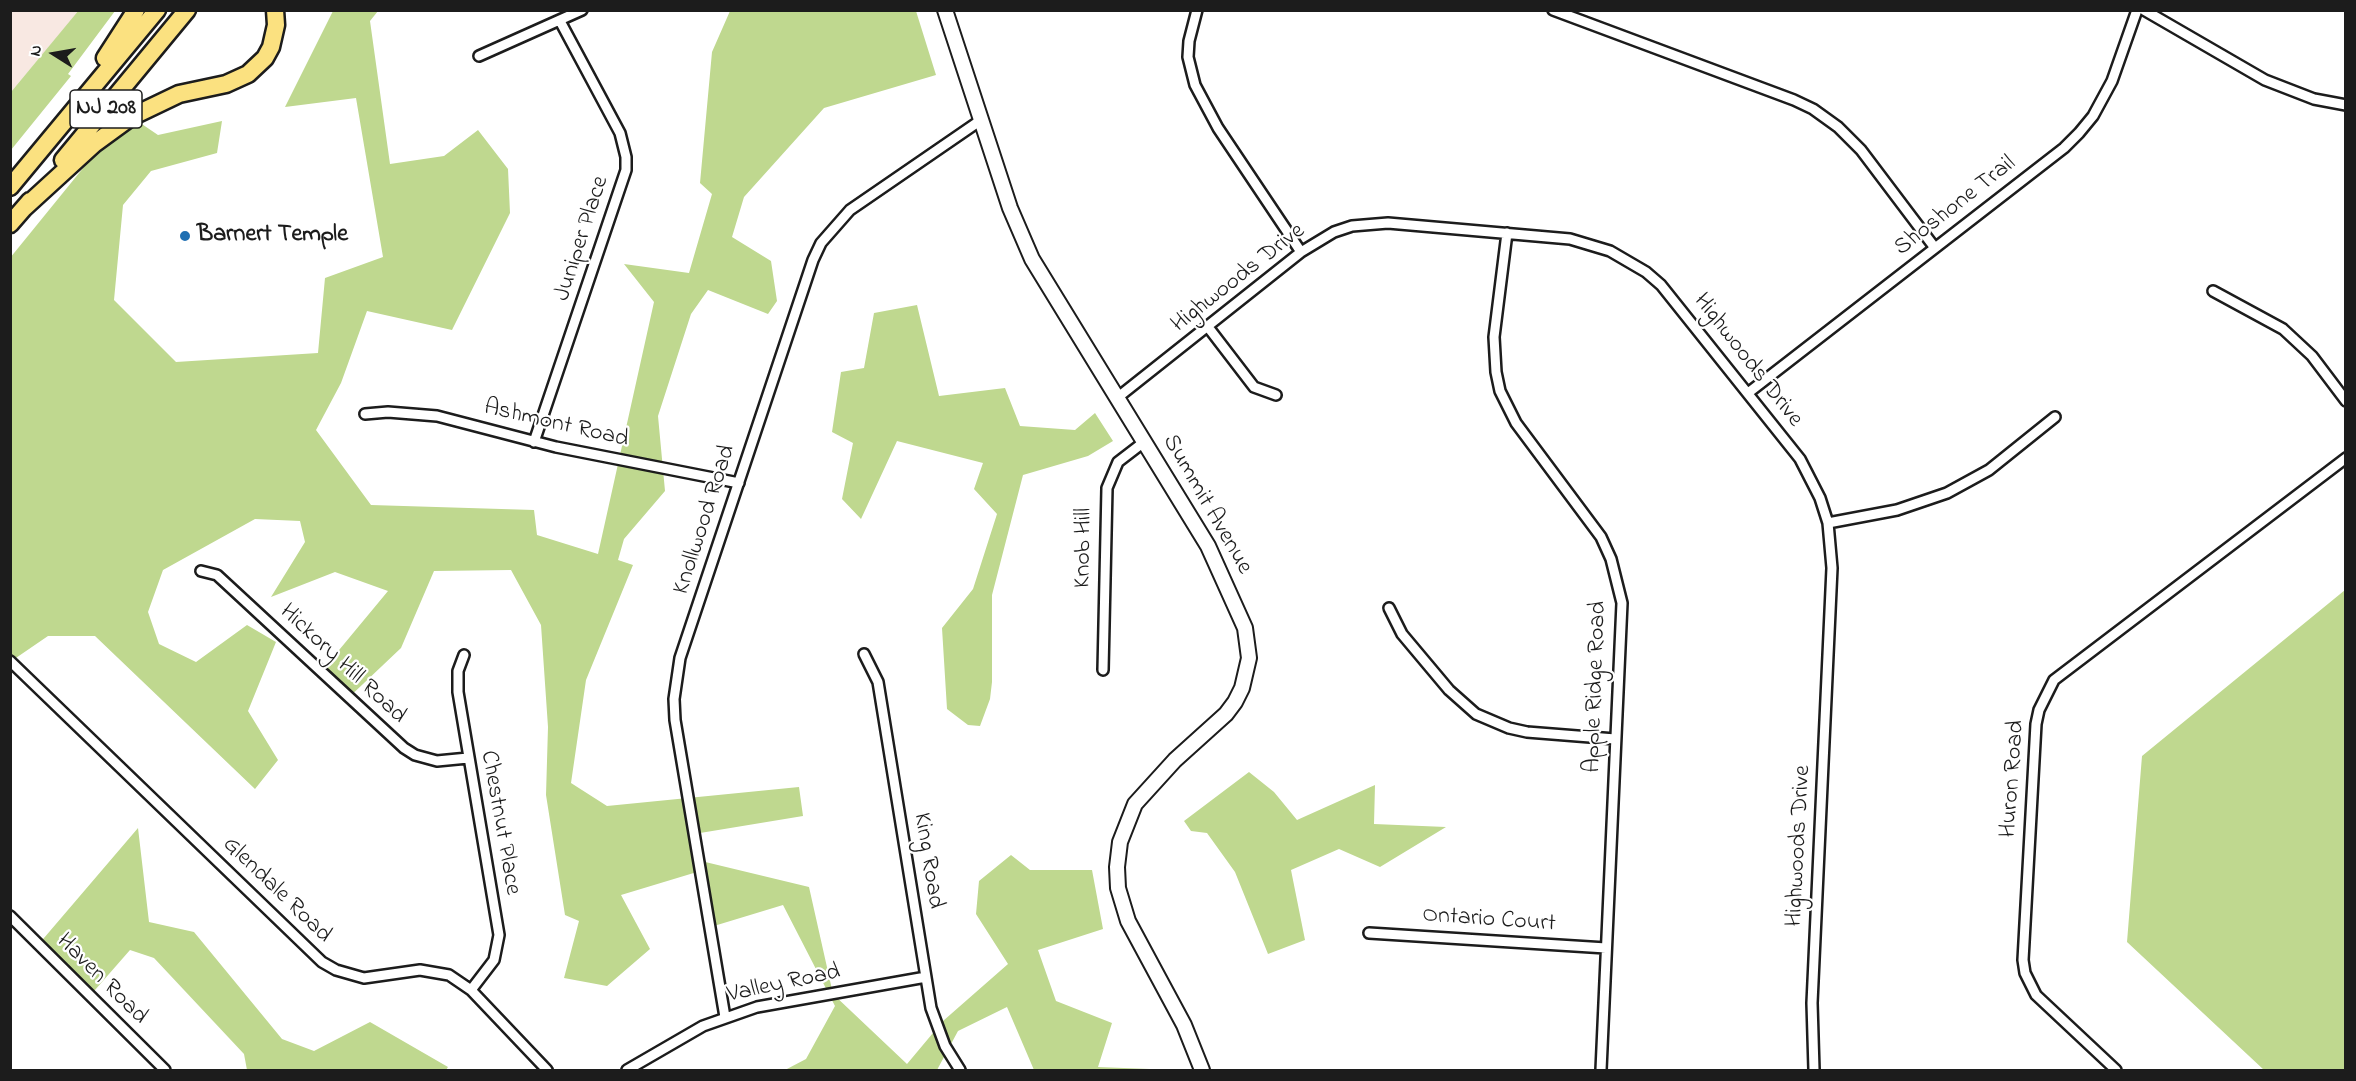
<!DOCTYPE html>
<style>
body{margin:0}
#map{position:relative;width:2356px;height:1081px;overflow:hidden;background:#fff;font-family:"Indie Flower",sans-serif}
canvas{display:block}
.frame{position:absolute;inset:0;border:12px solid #1c1c1c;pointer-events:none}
.north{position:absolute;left:24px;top:24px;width:60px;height:60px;-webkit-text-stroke:4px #fff;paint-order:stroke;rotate:281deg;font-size:16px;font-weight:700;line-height:24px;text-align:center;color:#1c1c1c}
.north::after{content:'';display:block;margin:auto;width:21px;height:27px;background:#1c1c1c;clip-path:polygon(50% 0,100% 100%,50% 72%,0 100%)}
</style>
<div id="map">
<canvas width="2356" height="1081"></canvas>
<div class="frame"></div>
<div class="north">N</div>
</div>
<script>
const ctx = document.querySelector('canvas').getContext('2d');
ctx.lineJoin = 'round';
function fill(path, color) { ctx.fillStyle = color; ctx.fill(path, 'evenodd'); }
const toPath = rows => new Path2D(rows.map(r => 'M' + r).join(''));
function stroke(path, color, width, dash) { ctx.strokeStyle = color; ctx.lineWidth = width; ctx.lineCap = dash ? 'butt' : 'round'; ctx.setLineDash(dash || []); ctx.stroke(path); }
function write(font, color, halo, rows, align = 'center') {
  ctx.font = font + ' "Indie Flower",sans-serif'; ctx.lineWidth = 4.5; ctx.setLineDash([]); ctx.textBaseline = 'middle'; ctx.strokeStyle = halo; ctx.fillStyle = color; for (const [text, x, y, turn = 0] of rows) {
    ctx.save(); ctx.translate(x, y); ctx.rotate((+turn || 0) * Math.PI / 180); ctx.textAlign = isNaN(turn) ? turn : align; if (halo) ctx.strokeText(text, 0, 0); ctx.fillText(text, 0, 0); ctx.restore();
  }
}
fill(toPath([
 [11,11,79,11,11,92]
]), '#f8e8e2');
fill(toPath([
 [79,10,115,11,68,74,71,76,11,150,11,92],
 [333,11,378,11,370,21,390,164,444,156,478,130,508,169,510,213,452,330,367,311,341,383,316,430,371,505,534,510,537,535,598,554,654,302,624,264,689,273,712,194,700,183,712,52,730,11,916,11,936,75,824,108,744,197,732,237,771,261,777,301,768,314,708,290,691,314,658,416,665,491,624,539,618,560,633,565,586,680,571,783,607,806,799,787,803,816,694,834,697,860,809,887,833,994,907,1064,943,1021,1008,964,976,914,979,881,1011,855,1030,870,1092,870,1103,929,1038,950,1056,1001,1112,1023,1098,1067,1176,1070,1034,1070,1007,1007,958,1031,937,1070,785,1070,806,1059,835,1006,783,905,704,929,697,872,621,895,650,949,607,986,564,978,579,921,565,915,546,795,548,727,541,625,511,570,434,571,401,648,344,702,320,673,388,591,335,572,271,597,305,542,300,521,255,519,163,570,148,612,159,644,196,662,247,625,276,642,248,711,278,760,255,789,95,636,48,636,10,662,10,258,127,114,158,135,222,121,217,153,151,171,123,205,114,300,176,362,318,353,325,278,383,257,356,98,285,107],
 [917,305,939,396,1005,388,1020,426,1075,430,1095,413,1113,441,1088,456,1023,475,992,595,992,682,990,699,980,726,968,725,947,709,942,628,973,589,997,514,974,489,983,463,897,441,861,519,842,499,853,443,832,432,841,372,864,368,874,313],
 [2345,590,2345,1070,2264,1070,2127,942,2142,756],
 [1249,772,1274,792,1297,820,1375,785,1374,824,1446,827,1380,867,1339,849,1291,870,1305,940,1268,954,1235,872,1207,833,1191,831,1184,821],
 [138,828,149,922,194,932,282,1039,314,1051,370,1022,448,1067,446,1070,247,1070,244,1054,154,958,130,950,88,998,38,945]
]), '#bfd88f');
const street = toPath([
 [1197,10,1189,41,1188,57,1195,85,1218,128,1301,252],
 [1553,10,1794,100,1813,109,1838,127,1861,150,1935,248],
 [2144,10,2265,80,2314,99,2346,105],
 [479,56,582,10],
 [1507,233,1494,337,1496,372,1500,391,1516,423,1601,537,1611,559,1622,603,1601,1070],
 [2213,291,2283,329,2312,356,2346,401],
 [1208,327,1254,387,1276,395],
 [1748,393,2064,148,2079,133,2093,116,2112,81,2137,10],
 [1117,398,1301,252,1334,232,1352,226,1388,223,1570,239,1610,251,1646,272,1661,285,1800,459,1820,498,1828,523,1832,568,1812,1003,1814,1070],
 [365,414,388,412,437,416,556,447,739,483],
 [534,442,626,170,626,157,620,133,560,21],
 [1828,523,1897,510,1947,493,1989,470,2055,417],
 [201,571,217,575,404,748,415,755,437,761,468,758],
 [1389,608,1402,634,1449,690,1476,714,1509,728,1527,732,1615,739],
 [864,654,878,682,931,1008,945,1046,960,1070],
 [464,655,458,671,458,692,499,935,494,960,471,990],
 [10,661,322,962,336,970,364,978,420,970,449,975,471,990,547,1070],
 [1103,670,1107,488,1118,462,1144,442],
 [10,916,165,1070],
 [1369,933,1606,948],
 [725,1017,675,720,674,699,680,658,813,260,821,243,850,210,981,120],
 [627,1070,703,1026,757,1007,926,977],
 [2116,1070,2036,995,2025,973,2023,960,2036,724,2039,710,2054,680,2346,458]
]);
const secondary = toPath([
 [945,10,1010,208,1032,259,1208,546,1245,628,1249,658,1242,688,1235,702,1226,714,1175,760,1135,804,1120,842,1117,867,1118,888,1128,921,1184,1025,1202,1070]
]);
const highway = toPath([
 [105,58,136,10],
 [63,160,187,10],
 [10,187,157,10],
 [24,208,94,144,131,117,179,94,226,84,248,74,265,58,271,47,276,25,275,10],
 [10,224,30,201]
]);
stroke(street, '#1c1c1c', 14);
stroke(secondary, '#1c1c1c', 18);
stroke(highway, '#1c1c1c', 21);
stroke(street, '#fff', 9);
stroke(secondary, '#fff', 14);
stroke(highway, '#fbe180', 16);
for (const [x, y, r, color] of [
 [185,236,6,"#1f6fb2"]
]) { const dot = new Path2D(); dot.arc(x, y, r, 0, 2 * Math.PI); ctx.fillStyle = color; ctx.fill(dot); stroke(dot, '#fff', 2); }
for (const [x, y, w] of [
 [106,109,72]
]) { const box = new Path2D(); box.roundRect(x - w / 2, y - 19, w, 38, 4.5); ctx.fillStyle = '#fff'; ctx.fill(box); stroke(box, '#1c1c1c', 1.5); }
write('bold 22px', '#1c1c1c', null, [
 ["NJ 208",106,109]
]);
write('24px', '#1c1c1c', '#fff', [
 ["Shoshone Trail",1956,207,-38],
 ["Juniper Place",583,239,-72],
 ["Highwoods Drive",1239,279,-38],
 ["Highwoods Drive",1747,361,52],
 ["Ashmont Road",556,425,13],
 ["Summit Avenue",1206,505,60],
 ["Knollwood Road",706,520,-72],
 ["Knob Hill",1085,548,-89],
 ["Hickory Hill Road",342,665,43],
 ["Apple Ridge Road",1597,687,-88],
 ["Huron Road",2014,779,-86],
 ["Chestnut Place",499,823,80],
 ["Highwoods Drive",1800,846,-87],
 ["King Road",927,861,81],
 ["Glendale Road",276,891,44],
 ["Ontario Court",1489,921,4],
 ["Haven Road",101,980,45],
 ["Valley Road",784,985,-12]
]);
write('bold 24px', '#1c1c1c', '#fff', [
 ["Barnert Temple",197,236]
], 'left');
</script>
